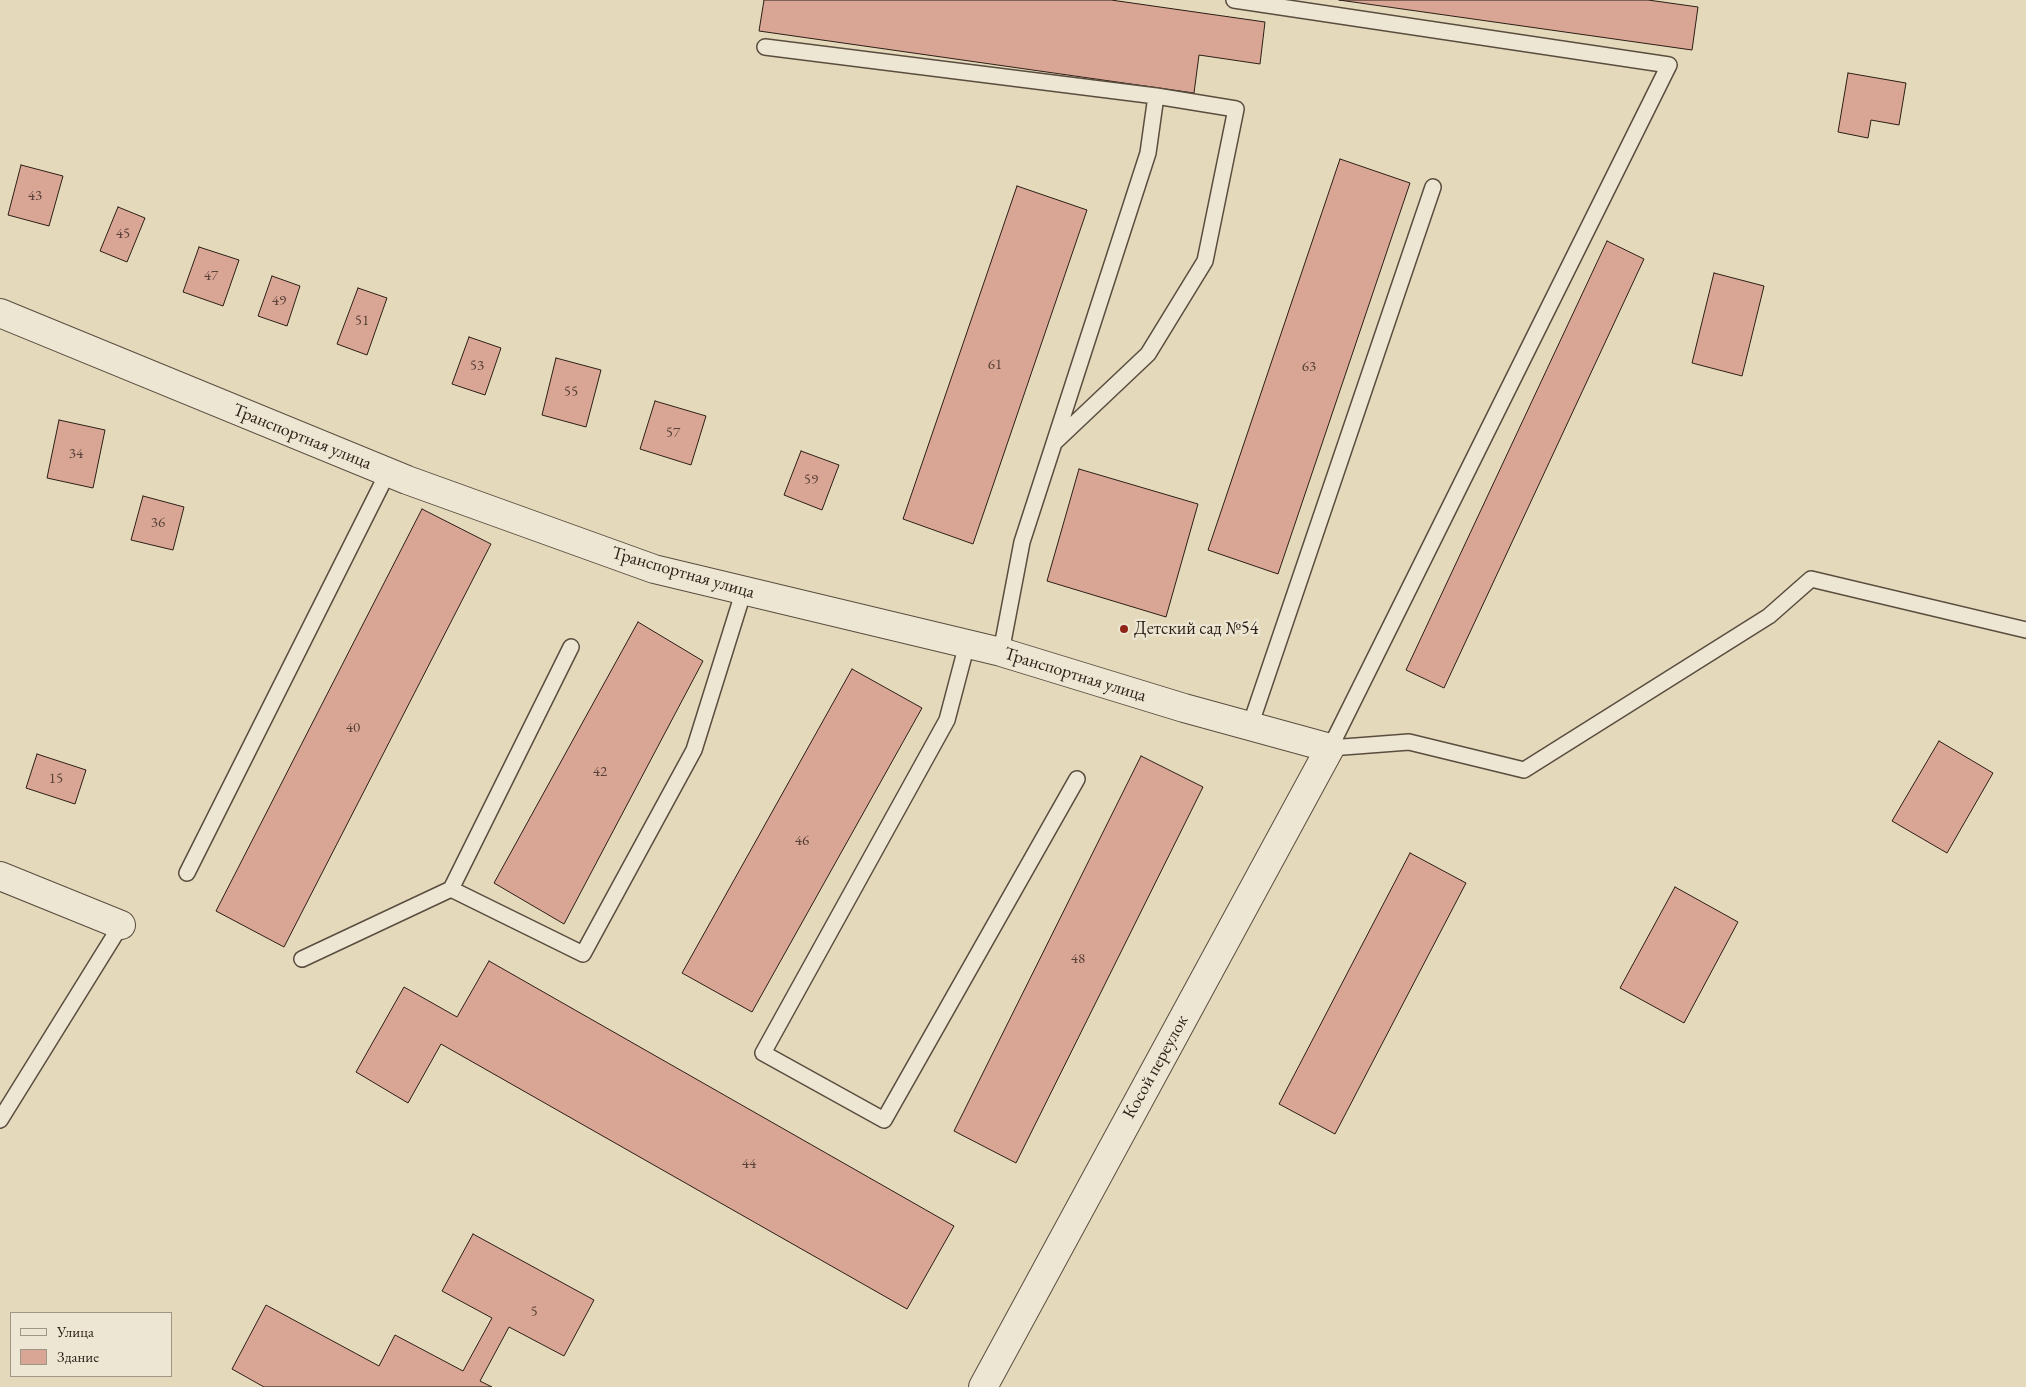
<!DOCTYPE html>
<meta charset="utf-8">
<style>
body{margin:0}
#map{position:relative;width:2026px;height:1387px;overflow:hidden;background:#e4d9bb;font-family:"EB Garamond",serif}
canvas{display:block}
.legend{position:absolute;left:10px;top:1312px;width:162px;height:65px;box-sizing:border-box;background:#ede6d3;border:1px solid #a09687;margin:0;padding:6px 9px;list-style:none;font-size:15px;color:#2c1e16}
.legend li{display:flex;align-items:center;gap:10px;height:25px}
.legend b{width:25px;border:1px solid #a09687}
</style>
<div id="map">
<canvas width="2026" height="1387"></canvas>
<ul class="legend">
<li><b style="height:6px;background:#ede6d3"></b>Улица</li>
<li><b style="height:14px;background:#d9a695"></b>Здание</li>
</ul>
</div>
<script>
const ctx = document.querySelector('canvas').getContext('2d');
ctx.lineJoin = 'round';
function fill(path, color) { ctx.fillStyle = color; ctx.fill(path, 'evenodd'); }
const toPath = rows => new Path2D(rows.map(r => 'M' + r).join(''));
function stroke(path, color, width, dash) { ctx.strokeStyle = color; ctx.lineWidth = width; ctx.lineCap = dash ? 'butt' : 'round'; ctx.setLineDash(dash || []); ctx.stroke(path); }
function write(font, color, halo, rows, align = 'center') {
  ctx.font = font + ' "EB Garamond",serif'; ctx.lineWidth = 4.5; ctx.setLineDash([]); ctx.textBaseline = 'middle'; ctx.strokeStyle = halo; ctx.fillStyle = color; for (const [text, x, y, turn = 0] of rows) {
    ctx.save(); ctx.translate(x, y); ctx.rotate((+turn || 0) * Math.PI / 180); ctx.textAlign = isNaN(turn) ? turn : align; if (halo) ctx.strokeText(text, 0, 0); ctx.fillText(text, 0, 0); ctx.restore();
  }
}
const building = toPath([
 [764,0,1111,0,1265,22,1260,64,1199,55,1194,93,759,31,764,0],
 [1339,0,1648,0,1698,7,1692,50,1339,0],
 [1848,73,1906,83,1899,125,1871,120,1868,138,1838,132,1848,73],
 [1340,159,1410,183,1278,574,1208,550,1340,159],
 [21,165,63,176,49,226,8,215,21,165],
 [1017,186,1087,210,973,544,903,519,1017,186],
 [118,207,145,218,127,262,100,251,118,207],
 [1607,241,1644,259,1444,688,1406,670,1607,241],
 [199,247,239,260,223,306,183,292,199,247],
 [1714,273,1764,286,1742,376,1692,363,1714,273],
 [272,276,300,286,287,326,258,316,272,276],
 [358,288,387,298,367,355,337,344,358,288],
 [469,337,501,348,485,395,452,384,469,337],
 [556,358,601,370,586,427,542,415,556,358],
 [655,401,706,416,691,465,640,449,655,401],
 [59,420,105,430,93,488,47,478,59,420],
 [801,451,839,465,822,510,784,495,801,451],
 [1079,469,1198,504,1166,617,1047,581,1079,469],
 [143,496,184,507,173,550,131,540,143,496],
 [422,509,491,544,284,947,216,911,422,509],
 [638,622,703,661,564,924,494,883,638,622],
 [852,669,922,708,752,1012,682,973,852,669],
 [1939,741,1993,773,1947,853,1892,821,1939,741],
 [37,754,86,770,75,804,26,788,37,754],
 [1141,756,1203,787,1016,1163,954,1131,1141,756],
 [1410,853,1466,883,1335,1134,1279,1104,1410,853],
 [1675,887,1738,922,1684,1023,1620,988,1675,887],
 [489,961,954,1226,907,1309,441,1044,408,1103,356,1072,404,987,457,1017,489,961],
 [473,1234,594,1300,564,1356,509,1327,480,1381,492,1387,264,1387,232,1369,266,1305,379,1366,395,1335,463,1371,492,1318,442,1291,473,1234]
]);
fill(building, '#d9a695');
stroke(building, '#2c1e16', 1);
const lane = toPath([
 [1234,0,1669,65,1330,748],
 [765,47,1156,96,1148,153,1022,542,1001,652],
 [1055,442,1148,354,1205,261,1236,109,1156,96],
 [967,644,947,720,763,1053,884,1120,1077,779],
 [571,647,451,889,583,954,694,750,744,590],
 [1250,726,1433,187],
 [1330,748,1409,742,1524,770,1769,616,1811,579,2026,630],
 [187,873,388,472],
 [302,959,451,889],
 [0,1120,121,925]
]);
const street = toPath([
 [0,313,407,480,654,569,1001,652,1184,708,1330,748,983,1387],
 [0,876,121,925]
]);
stroke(lane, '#5a4d3f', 18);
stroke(street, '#5a4d3f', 30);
stroke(lane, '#ede6d3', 15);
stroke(street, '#ede6d3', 28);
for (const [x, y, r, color] of [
 [1124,629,5,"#8f2418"]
]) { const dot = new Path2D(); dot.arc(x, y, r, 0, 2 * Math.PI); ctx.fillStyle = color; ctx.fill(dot); stroke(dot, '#ede6d3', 2); }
write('15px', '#574036', null, [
 ["43",35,196],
 ["45",123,234],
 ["47",211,276],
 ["49",279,301],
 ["51",362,321],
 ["61",995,365],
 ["53",477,366],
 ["63",1309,367],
 ["55",571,392],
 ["57",673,433],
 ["34",76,454],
 ["59",811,480],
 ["36",158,523],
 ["40",353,728],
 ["42",600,772],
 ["15",56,779],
 ["46",802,841],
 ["48",1078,959],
 ["44",749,1164],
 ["5",534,1312]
]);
write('18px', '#2c1e16', '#ede6d3', [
 ["Транспортная улица",302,437,22],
 ["Транспортная улица",683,573,16],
 ["Транспортная улица",1075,675,17],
 ["Косой переулок",1156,1067,-61]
]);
write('18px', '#2c1e16', '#ede6d3', [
 ["Детский сад №54",1134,629]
], 'left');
</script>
